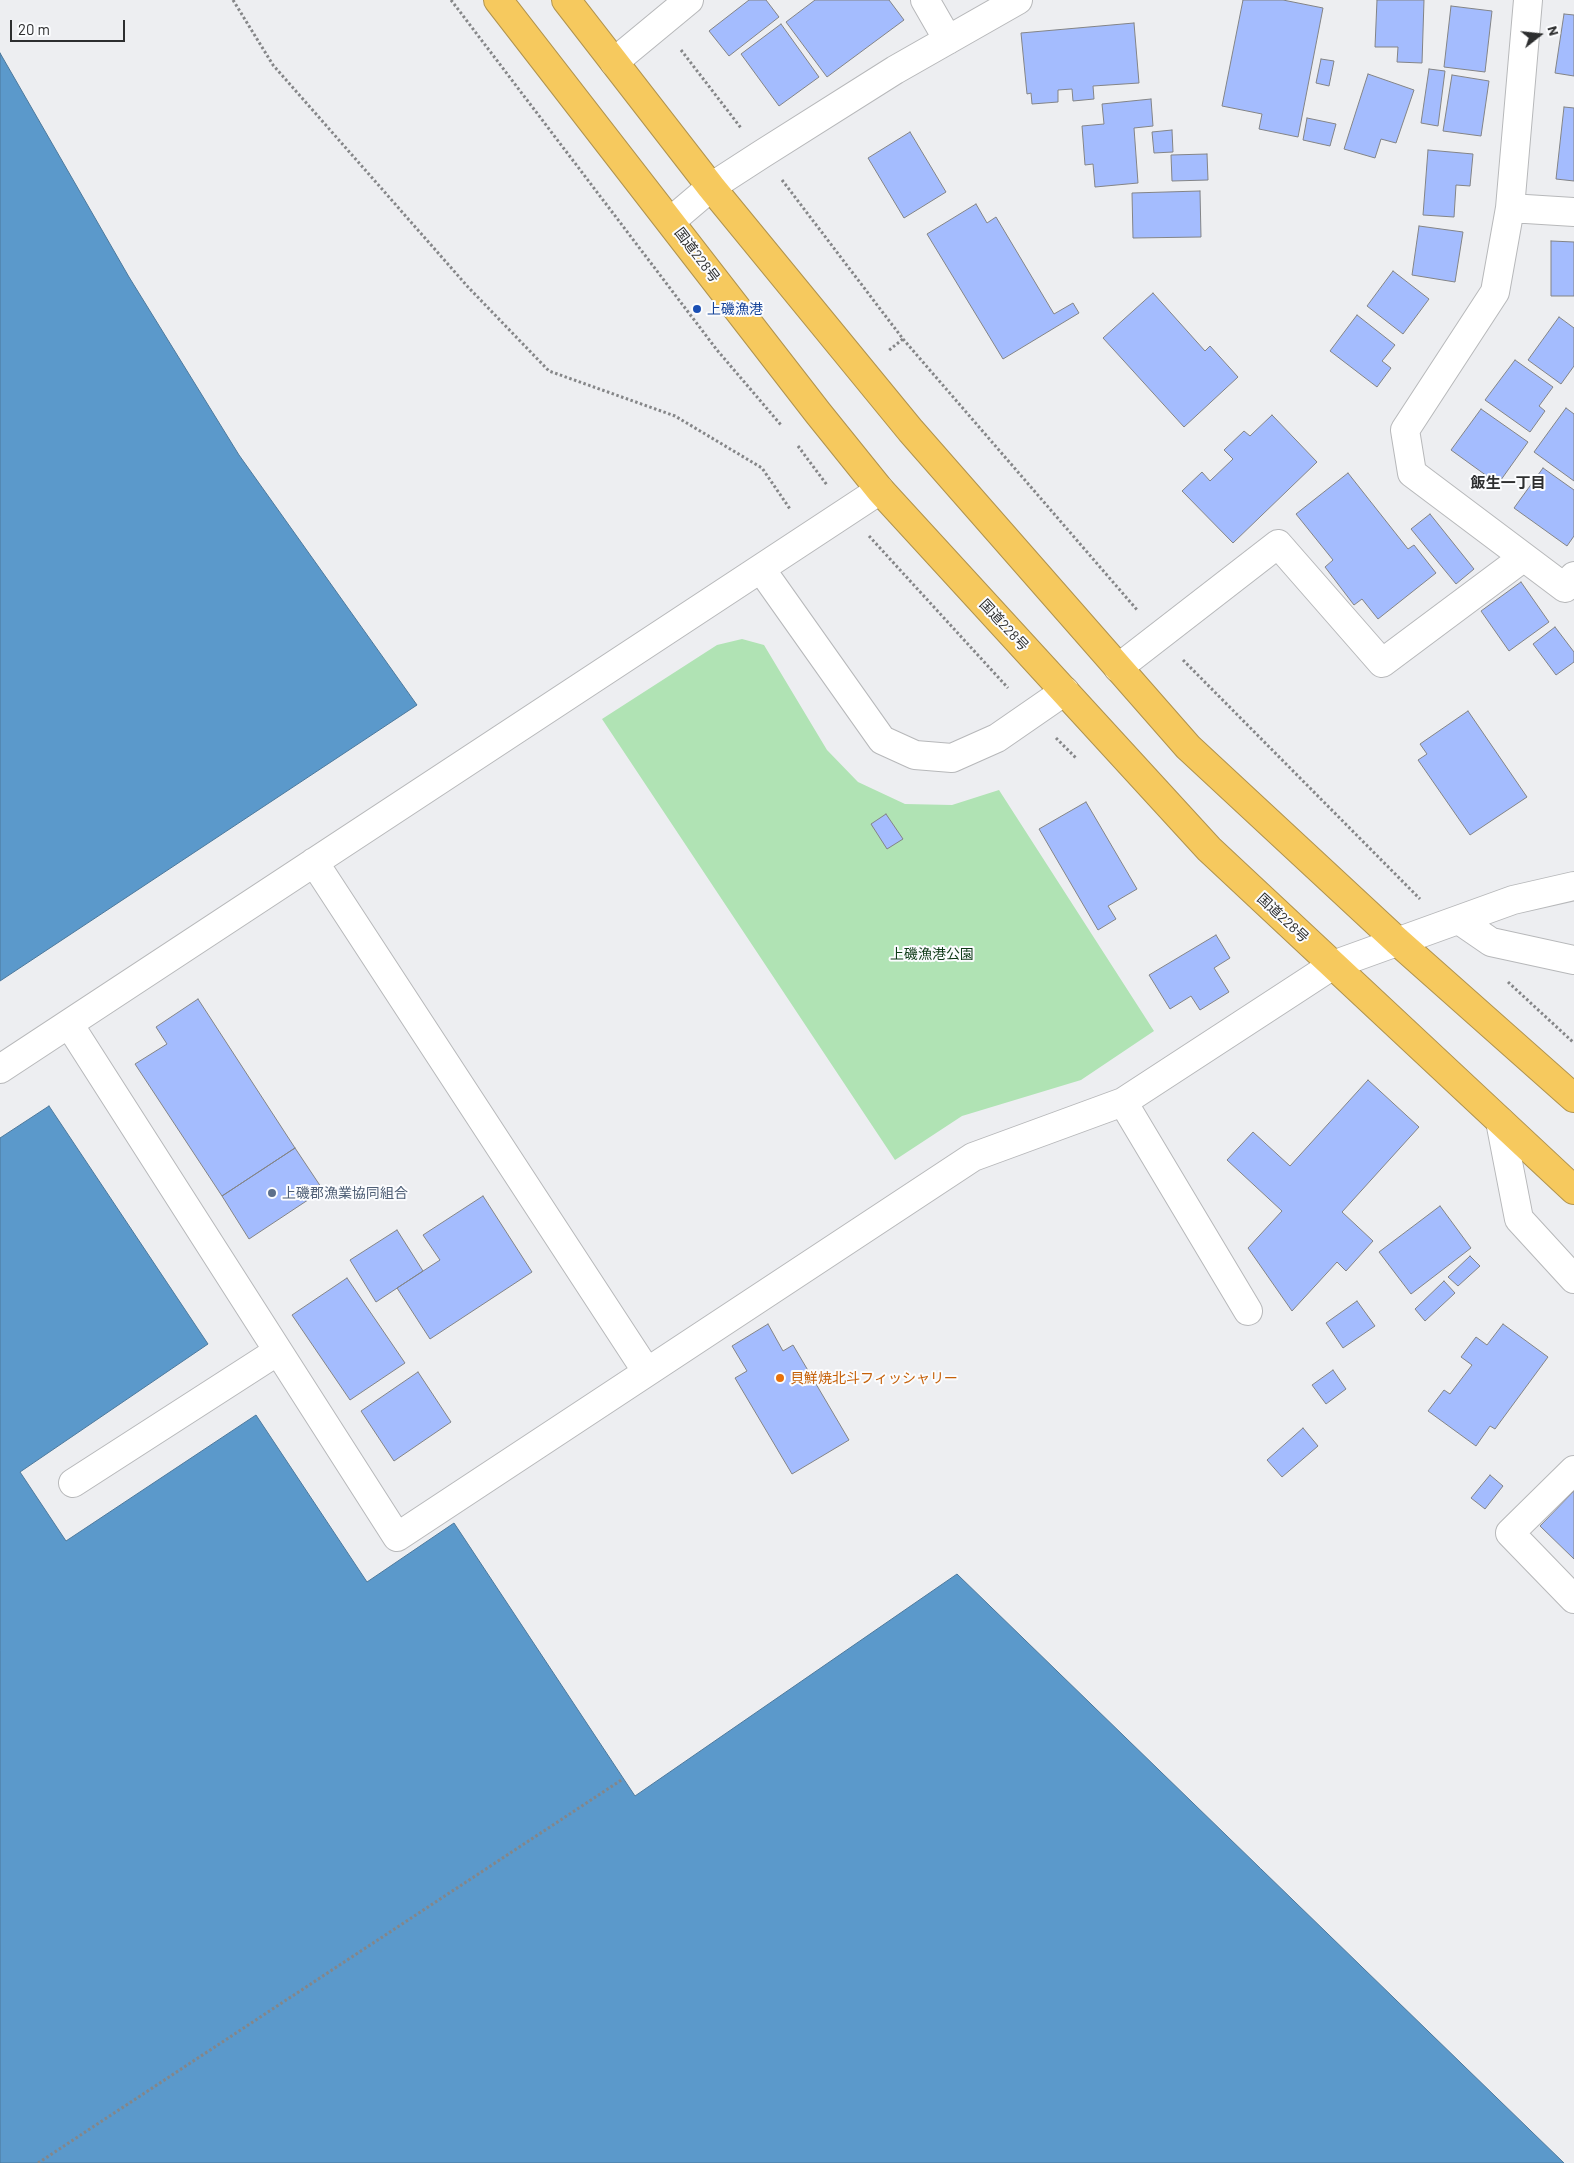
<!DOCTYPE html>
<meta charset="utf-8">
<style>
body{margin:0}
#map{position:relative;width:1574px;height:2163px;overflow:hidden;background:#edeef1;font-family:Barlow,sans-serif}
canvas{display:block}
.north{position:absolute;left:1514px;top:10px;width:50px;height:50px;-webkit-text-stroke:4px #fbfcfe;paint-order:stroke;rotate:74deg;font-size:14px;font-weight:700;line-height:20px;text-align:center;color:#2d2e2f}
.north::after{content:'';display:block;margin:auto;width:18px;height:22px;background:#2d2e2f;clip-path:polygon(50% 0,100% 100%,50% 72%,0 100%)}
.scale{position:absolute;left:10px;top:20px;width:115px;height:22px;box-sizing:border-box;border:2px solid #2d2e2f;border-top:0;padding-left:6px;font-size:15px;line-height:18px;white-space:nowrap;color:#2d2e2f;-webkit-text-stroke:4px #fbfcfe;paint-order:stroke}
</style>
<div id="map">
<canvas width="1574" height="2163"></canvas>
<div class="north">N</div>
<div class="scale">20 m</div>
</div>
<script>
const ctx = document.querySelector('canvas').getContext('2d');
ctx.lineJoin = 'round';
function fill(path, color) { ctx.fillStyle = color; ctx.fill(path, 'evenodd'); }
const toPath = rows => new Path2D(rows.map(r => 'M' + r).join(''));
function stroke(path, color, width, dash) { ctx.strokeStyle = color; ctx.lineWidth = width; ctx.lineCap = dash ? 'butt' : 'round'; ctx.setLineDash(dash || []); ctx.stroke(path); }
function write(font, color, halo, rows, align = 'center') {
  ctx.font = font + ' Barlow,"Noto Sans JP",sans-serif'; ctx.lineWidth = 4; ctx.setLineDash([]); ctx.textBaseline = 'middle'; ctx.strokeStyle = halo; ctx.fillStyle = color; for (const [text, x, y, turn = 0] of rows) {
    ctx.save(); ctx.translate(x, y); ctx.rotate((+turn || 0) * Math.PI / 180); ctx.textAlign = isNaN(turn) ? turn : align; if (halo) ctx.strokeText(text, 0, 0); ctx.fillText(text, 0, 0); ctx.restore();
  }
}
fill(toPath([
 [742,639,764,645,827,750,858,782,905,804,952,805,999,790,1154,1031,1081,1080,962,1116,895,1160,602,719,717,645]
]), '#b0e3b4');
const water = toPath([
 [0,53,129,277,239,455,417,705,0,981,0,53],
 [49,1106,208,1344,20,1472,66,1541,256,1415,367,1582,454,1523,635,1796,957,1574,1564,2163,0,2163,0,1138,49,1106]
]);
fill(water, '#5b99cb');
stroke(water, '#4d799c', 1);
const building = toPath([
 [749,0,766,0,779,17,729,56,709,31,749,0],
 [815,0,889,0,904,20,827,77,786,22,815,0],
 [1243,0,1283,0,1323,8,1298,137,1259,129,1262,114,1222,106,1243,0],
 [1377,0,1424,0,1422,63,1397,62,1398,47,1375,47,1377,0],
 [1451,6,1492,11,1485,72,1444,67,1451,6],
 [1564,14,1574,15,1574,76,1555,73,1564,14],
 [1134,23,1139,83,1093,86,1094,99,1073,101,1072,89,1058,90,1058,102,1032,104,1031,93,1027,94,1021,33,1134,23],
 [781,24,819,77,779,106,741,54,781,24],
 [1321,59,1334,61,1329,86,1316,83,1321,59],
 [1429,69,1445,71,1438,126,1421,123,1429,69],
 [1368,74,1414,90,1396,143,1381,139,1375,158,1344,149,1368,74],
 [1452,75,1489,81,1481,136,1443,131,1452,75],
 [1151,99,1153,126,1134,128,1138,183,1095,187,1093,164,1085,165,1082,126,1104,124,1102,104,1151,99],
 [1564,107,1574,108,1574,181,1556,179,1564,107],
 [1307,118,1336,124,1330,146,1303,140,1307,118],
 [1172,130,1173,152,1154,153,1152,132,1172,130],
 [910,132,946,192,904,218,868,158,910,132],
 [1428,150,1473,154,1470,186,1456,185,1454,217,1423,215,1428,150],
 [1207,154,1208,180,1172,181,1171,155,1207,154],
 [1200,191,1201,237,1133,238,1132,193,1200,191],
 [976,204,987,223,996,217,1054,314,1073,303,1079,313,1003,359,927,234,976,204],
 [1419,226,1463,232,1455,282,1412,275,1419,226],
 [1551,241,1574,242,1574,296,1551,296,1551,241],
 [1393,271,1429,299,1403,334,1367,306,1393,271],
 [1153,293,1205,351,1210,346,1238,377,1184,427,1103,338,1153,293],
 [1357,315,1395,345,1382,361,1391,368,1377,387,1330,351,1357,315],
 [1559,317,1574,328,1574,366,1561,384,1528,360,1559,317],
 [1515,360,1553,387,1539,406,1545,411,1530,432,1485,400,1515,360],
 [1566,408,1574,414,1574,481,1534,452,1566,408],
 [1481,409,1528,442,1498,484,1451,450,1481,409],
 [1272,415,1317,462,1233,543,1182,491,1202,472,1210,481,1233,459,1224,450,1244,431,1250,436,1272,415],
 [1543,468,1574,490,1574,536,1567,546,1514,508,1543,468],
 [1348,473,1408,549,1414,545,1436,573,1378,619,1362,599,1354,605,1325,567,1333,560,1296,514,1348,473],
 [1430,514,1474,569,1456,584,1411,529,1430,514],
 [1521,582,1549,622,1509,651,1481,611,1521,582],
 [1555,627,1574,652,1574,662,1556,675,1533,644,1555,627],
 [1468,711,1527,797,1470,835,1418,760,1427,754,1420,744,1468,711],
 [1086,802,1137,889,1108,906,1116,919,1098,930,1039,829,1086,802],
 [886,814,903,839,887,849,871,824,886,814],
 [1216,935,1230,958,1214,968,1229,992,1200,1010,1191,996,1170,1009,1149,975,1216,935],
 [198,999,295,1148,222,1196,135,1064,167,1044,156,1027,198,999],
 [1368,1080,1419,1127,1342,1212,1373,1241,1346,1271,1337,1262,1292,1311,1248,1248,1282,1211,1227,1160,1253,1132,1290,1166,1368,1080],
 [295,1148,323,1190,249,1239,222,1196,295,1148],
 [483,1196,532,1272,430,1339,397,1288,440,1260,423,1235,483,1196],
 [1440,1206,1471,1248,1411,1294,1379,1252,1440,1206],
 [397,1230,423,1271,376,1302,350,1260,397,1230],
 [1470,1256,1480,1266,1458,1286,1448,1277,1470,1256],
 [347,1278,405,1363,350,1400,292,1315,347,1278],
 [1444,1281,1455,1293,1425,1321,1415,1309,1444,1281],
 [1357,1301,1375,1326,1343,1348,1326,1323,1357,1301],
 [768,1324,783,1351,793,1345,849,1440,792,1474,735,1378,747,1371,732,1346,768,1324],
 [1503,1324,1548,1357,1495,1429,1490,1426,1476,1446,1428,1411,1444,1390,1450,1394,1472,1365,1461,1357,1476,1337,1487,1345,1503,1324],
 [1333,1370,1346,1389,1326,1404,1312,1385,1333,1370],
 [418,1372,451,1422,394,1461,361,1411,418,1372],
 [1303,1428,1318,1446,1282,1477,1267,1460,1303,1428],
 [1490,1475,1503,1486,1485,1509,1471,1498,1490,1475],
 [1574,1491,1574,1559,1540,1526,1574,1491]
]);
fill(building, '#a4bcfe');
stroke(building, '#838486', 1);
const minor = toPath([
 [925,0,948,40],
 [1528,0,1510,208,1495,292,1405,430,1412,473,1565,588,1574,576],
 [614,62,689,0],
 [1510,208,1574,212],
 [671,221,711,187,762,154,895,70,1018,0],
 [761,569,882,740,915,755,952,758,997,738,1065,691],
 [1118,668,1278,544,1382,663,1524,557],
 [314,862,647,1372],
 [1459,920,1491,942,1574,960],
 [69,1024,397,1537,973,1157,1123,1102,1333,965,1513,900,1574,886],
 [0,1069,880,490],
 [1123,1102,1248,1311],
 [1500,1121,1519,1219,1574,1279],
 [1574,1470,1510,1533,1574,1599],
 [73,1483,278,1351]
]);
const highway = toPath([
 [498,0,818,413,880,490,1209,849,1574,1190],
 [566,0,711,187,911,431,1188,747,1397,941,1574,1098]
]);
stroke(minor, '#b7b8ba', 30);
stroke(highway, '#b0934e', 30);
stroke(toPath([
 [233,0,273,65,468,287,549,371,675,416,762,468,790,509],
 [451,0,717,350,781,425],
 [681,50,741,128],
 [782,180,903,339,888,351],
 [903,339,1138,611],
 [798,446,827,485],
 [869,536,1008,688],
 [1183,660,1420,899],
 [1056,738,1076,758],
 [1508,982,1574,1043],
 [38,2163,623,1779]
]), '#858688', 3, [2.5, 2.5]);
stroke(minor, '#fff', 28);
stroke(highway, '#f6c95e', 28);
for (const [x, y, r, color] of [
 [697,309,5,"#1a4fb4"],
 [272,1193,5,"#5c6f8a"],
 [780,1378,5,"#e8710a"]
]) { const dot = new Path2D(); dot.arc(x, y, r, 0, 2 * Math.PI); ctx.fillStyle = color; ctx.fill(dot); stroke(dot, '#fbfcfe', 2); }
write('14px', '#2d2e2f', '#fbfcfe', [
 ["国道228号",697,255,53],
 ["国道228号",1004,625,47],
 ["国道228号",1283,918,43]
]);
write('14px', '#164399', '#fbfcfe', [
 ["上磯漁港",707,309]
], 'left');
write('14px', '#0e3a17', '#fbfcfe', [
 ["上磯漁港公園",932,954]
]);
write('14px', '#4e5e75', '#fbfcfe', [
 ["上磯郡漁業協同組合",282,1193]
], 'left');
write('14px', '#c56008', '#fbfcfe', [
 ["貝鮮焼北斗フィッシャリー",790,1378]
], 'left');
write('bold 15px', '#2d2e2f', '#fbfcfe', [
 ["飯生一丁目",1508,483]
]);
</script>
